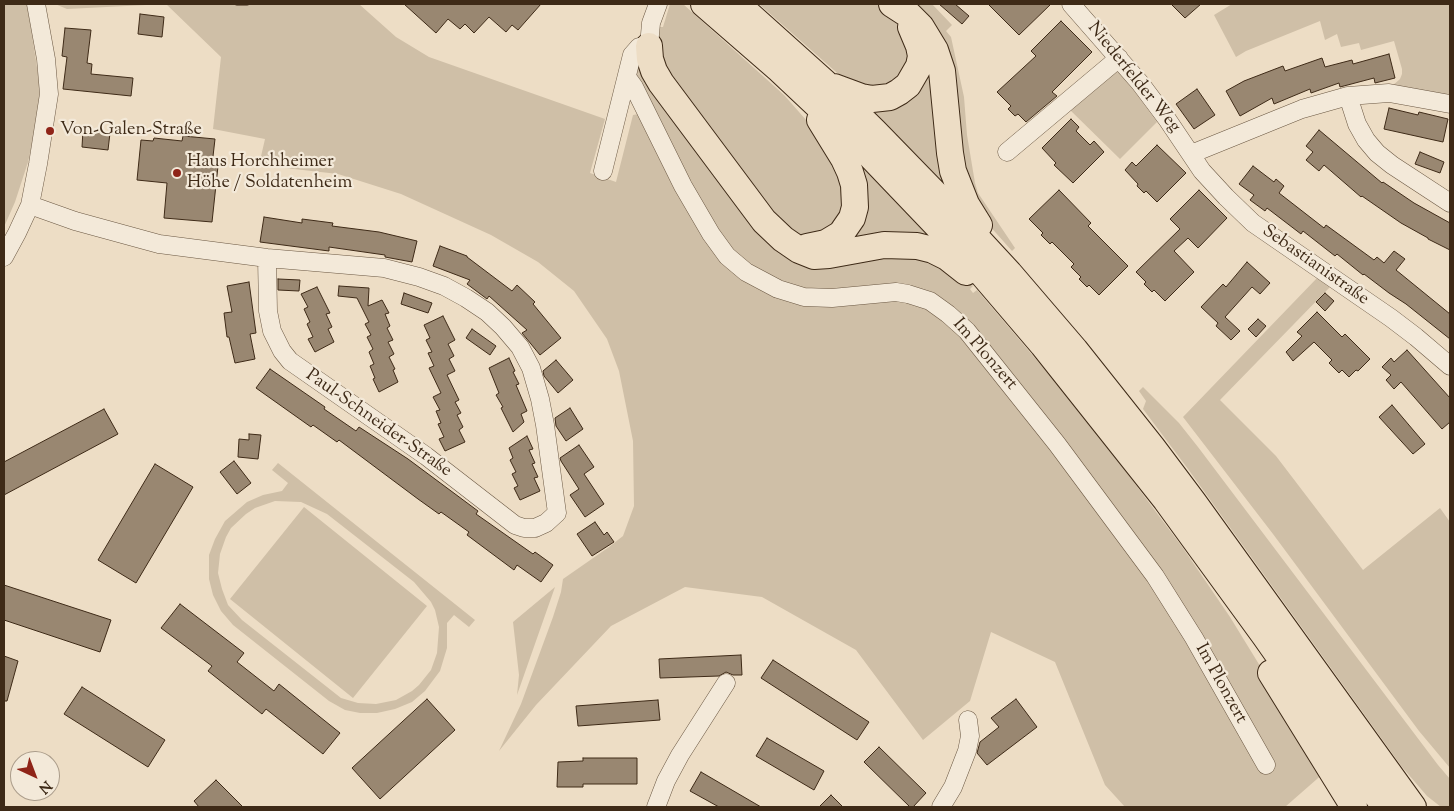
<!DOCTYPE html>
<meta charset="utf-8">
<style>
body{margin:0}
#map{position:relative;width:1454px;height:811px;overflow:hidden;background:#edddc5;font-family:"Sorts Mill Goudy",serif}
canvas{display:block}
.frame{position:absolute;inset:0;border:5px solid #3e2a17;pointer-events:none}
.north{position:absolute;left:10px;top:751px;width:50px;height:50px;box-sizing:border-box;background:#f3e9d9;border:1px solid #ab9d8b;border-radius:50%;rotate:137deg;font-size:14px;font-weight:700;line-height:20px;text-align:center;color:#3e2a17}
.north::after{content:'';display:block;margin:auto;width:18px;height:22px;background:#8f2418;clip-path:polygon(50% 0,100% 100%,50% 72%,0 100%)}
</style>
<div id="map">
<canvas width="1454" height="811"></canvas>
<div class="frame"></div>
<div class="north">N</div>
</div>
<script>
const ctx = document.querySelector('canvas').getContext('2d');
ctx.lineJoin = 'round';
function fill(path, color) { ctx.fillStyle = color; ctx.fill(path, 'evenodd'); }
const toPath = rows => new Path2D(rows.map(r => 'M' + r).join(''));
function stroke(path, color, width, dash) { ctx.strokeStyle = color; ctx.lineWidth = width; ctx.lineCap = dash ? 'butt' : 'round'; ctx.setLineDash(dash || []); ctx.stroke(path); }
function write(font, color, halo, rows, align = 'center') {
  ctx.font = font + ' "Sorts Mill Goudy",serif'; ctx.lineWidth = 4.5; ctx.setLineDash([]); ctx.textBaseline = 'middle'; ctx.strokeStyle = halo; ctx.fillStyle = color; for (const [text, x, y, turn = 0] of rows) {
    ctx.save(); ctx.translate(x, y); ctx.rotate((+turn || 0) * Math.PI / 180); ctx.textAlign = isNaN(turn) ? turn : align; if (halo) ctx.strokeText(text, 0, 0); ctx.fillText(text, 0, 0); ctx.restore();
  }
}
fill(toPath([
 [4,4,27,4,39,80,40,108,28,162,15,202,4,227],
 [55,4,359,4,396,37,429,57,605,119,590,173,616,182,633,115,649,112,631,73,634,58,769,238,903,250,958,272,973,286,970,289,973,293,977,290,1058,385,1097,433,1183,548,1230,617,1325,772,1285,807,1125,807,1105,785,1055,662,991,632,970,701,923,740,856,650,762,597,685,587,611,626,536,705,499,751,521,704,553,617,561,592,563,579,609,547,623,536,634,506,633,441,619,371,607,339,574,291,538,262,491,235,401,194,338,174,259,165,265,139,213,129,221,57,166,4,67,9],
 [670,4,683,4,784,95,822,138,846,178,839,228,803,239,782,229,670,80,658,44,659,27,663,27],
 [759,4,879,4,891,13,907,30,915,50,894,88,853,87],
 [904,4,932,4,952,25,946,31,951,37,964,97,967,135,975,183,978,193,1015,248,1012,251,988,224,954,140],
 [1232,4,1450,4,1450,96,1392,86,1400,79,1402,74,1402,69,1394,41,1361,50,1359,43,1341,47,1337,34,1325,40,1320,21,1246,51,1236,57,1214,15],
 [926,56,957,196,868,106],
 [1117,68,1157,122,1120,159,1068,108],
 [855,158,936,242,838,243],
 [1318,277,1330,287,1220,400,1276,456,1363,570,1440,508,1450,522,1450,768,1419,731,1273,534,1183,417],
 [1143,387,1179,423,1198,447,1438,765,1450,779,1450,807,1441,807,1427,796,1402,767,1188,469,1143,409,1146,401,1139,391],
 [278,463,475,620,469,627,454,615,447,623,447,648,440,671,425,691,412,702,395,709,377,713,360,713,345,710,329,701,233,625,221,611,213,595,209,579,209,555,215,539,225,521,247,502,263,495,282,491,288,483,272,470],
 [275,501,301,502,327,514,414,582,431,602,435,610,439,627,437,653,431,670,419,685,412,691,396,700,376,704,358,703,341,698,242,620,228,605,222,589,218,573,220,554,226,537,231,528,246,514,255,508],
 [304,507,427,606,353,698,230,599],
 [555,587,517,695,519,675,513,622]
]), '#cfbfa7');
stroke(toPath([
 [237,4,247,4]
]), '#84715c', 4);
const building = toPath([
 [404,4,541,4,518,30,512,25,506,32,489,17,474,33,465,24,460,29,448,19,436,33,404,4],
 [939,4,955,4,969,16,962,24,939,4],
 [988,4,1051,4,1019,35,988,4],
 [1171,4,1201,4,1185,18,1171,4],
 [140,14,164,17,162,37,138,34,140,14],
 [1061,21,1092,52,1052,92,1057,96,1026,122,1018,114,1015,116,1008,109,1011,106,997,92,1036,56,1031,51,1061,21],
 [65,28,91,30,87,63,92,64,91,74,133,78,131,96,63,89,67,57,62,56,65,28],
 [1389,54,1395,78,1375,83,1374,78,1340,87,1339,83,1311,93,1310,89,1274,104,1272,98,1240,116,1226,91,1244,81,1283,66,1285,71,1322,58,1325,67,1352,60,1353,64,1389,54],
 [1197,89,1215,115,1194,129,1176,104,1197,89],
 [1389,108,1418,115,1419,112,1448,119,1443,142,1384,129,1389,108],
 [1071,119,1079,127,1076,131,1090,145,1094,141,1104,152,1073,183,1054,165,1056,163,1042,148,1071,119],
 [83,130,110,133,108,150,82,147,83,130],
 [1319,130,1382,183,1383,182,1414,203,1450,223,1450,250,1428,239,1428,238,1401,223,1362,196,1361,197,1324,165,1319,171,1306,160,1313,152,1306,146,1319,130],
 [183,136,215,139,212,165,218,166,212,222,164,218,167,183,137,180,141,140,153,141,154,138,182,141,183,136],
 [1157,145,1186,173,1157,202,1146,191,1144,193,1137,186,1138,184,1125,170,1132,162,1136,166,1157,145],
 [1420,152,1444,162,1440,173,1415,164,1420,152],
 [1253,166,1274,182,1276,179,1284,186,1279,193,1324,228,1326,225,1374,260,1377,257,1384,263,1394,251,1405,259,1396,270,1450,314,1450,339,1406,304,1389,293,1364,274,1363,275,1337,254,1335,256,1303,231,1301,234,1267,208,1265,211,1250,200,1254,195,1239,184,1253,166],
 [1059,190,1091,223,1088,226,1128,266,1099,295,1089,285,1087,287,1079,279,1081,277,1071,267,1074,264,1052,242,1050,244,1041,235,1043,233,1029,219,1059,190],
 [1199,190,1227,218,1198,248,1188,238,1174,251,1194,272,1165,301,1154,290,1152,292,1144,284,1146,282,1136,272,1180,229,1170,219,1199,190],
 [264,217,302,223,302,219,333,223,332,226,379,232,417,241,412,262,385,257,385,255,329,247,329,251,260,242,264,217],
 [440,246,467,256,467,257,512,291,517,285,535,302,533,304,561,338,540,355,522,333,527,330,489,296,487,299,467,284,470,280,433,266,440,246],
 [1247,262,1270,283,1260,294,1252,287,1225,317,1240,331,1231,340,1216,326,1218,323,1201,307,1223,284,1226,287,1247,262],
 [278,279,300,280,299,291,278,290,278,279],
 [249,282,256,333,250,334,255,359,235,363,229,337,227,337,224,313,232,312,227,286,249,282],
 [339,286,369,288,368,306,382,300,389,313,385,314,390,326,387,328,393,340,388,342,394,354,389,357,395,369,393,370,398,382,379,392,373,379,375,378,370,366,374,364,369,352,373,349,367,337,371,335,365,324,369,322,357,298,338,296,339,286],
 [317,287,330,313,326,314,332,327,328,329,334,342,315,352,308,339,313,337,307,324,310,322,304,309,308,307,301,294,317,287],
 [404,293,432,303,428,313,401,304,404,293],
 [1325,293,1334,301,1325,311,1316,302,1325,293],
 [1317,312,1342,337,1345,334,1370,359,1358,371,1356,370,1349,377,1342,370,1339,373,1329,363,1332,360,1314,342,1293,361,1286,352,1302,336,1297,332,1317,312],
 [443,316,455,340,448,344,454,356,449,359,455,371,447,375,459,400,455,402,461,413,457,415,463,427,459,430,465,442,445,451,439,439,444,437,438,424,441,423,436,411,440,410,433,397,441,393,429,368,434,366,428,353,432,352,426,340,430,338,424,325,443,316],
 [1258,319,1266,326,1256,337,1248,329,1258,319],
 [472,329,496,346,490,355,466,338,472,329],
 [1407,350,1450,398,1450,422,1442,429,1401,382,1394,389,1386,380,1391,375,1382,367,1391,358,1394,362,1407,350],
 [509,358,515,371,513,372,519,384,516,385,527,411,521,414,524,422,513,432,501,408,503,407,496,395,499,393,489,368,509,358],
 [556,360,573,380,558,393,544,376,543,371,556,360],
 [270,369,325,407,324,409,356,431,359,427,408,459,478,511,476,514,533,554,535,552,553,565,541,582,517,565,514,570,467,535,469,532,441,512,439,514,418,499,339,440,337,442,313,425,311,427,256,388,270,369],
 [1392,405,1425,444,1413,454,1379,417,1392,405],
 [570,408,583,429,566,441,556,426,555,418,570,408],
 [104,409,118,434,4,495,4,462,104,409],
 [249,434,261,435,258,459,238,457,239,439,249,440,249,434],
 [527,436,533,449,529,450,535,463,532,464,538,477,534,478,540,491,520,500,514,488,518,486,512,474,516,472,510,460,513,458,509,448,527,436],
 [579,445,594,467,584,474,604,504,585,517,570,495,579,489,561,461,560,458,579,445],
 [234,461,251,483,237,494,220,472,234,461],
 [155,464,193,487,136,583,98,560,155,464],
 [595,522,604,535,607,532,614,542,592,556,577,534,595,522],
 [4,585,111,620,100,652,4,620,4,585],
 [180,604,244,653,237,662,274,691,279,684,340,733,323,754,266,709,262,714,208,671,212,666,161,628,180,604],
 [741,655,742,675,733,675,726,672,719,676,660,678,659,659,741,655],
 [4,656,18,661,7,701,4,701,4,656],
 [773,660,869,722,857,740,761,678,773,660],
 [82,687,165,740,148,767,64,714,82,687],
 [427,699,455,730,380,799,352,768,427,699],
 [1016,699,1037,727,987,765,977,753,980,742,999,727,991,718,1016,699],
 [658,700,660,720,578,726,576,706,658,700],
 [767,738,824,771,814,790,756,756,767,738],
 [879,747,926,793,913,807,910,807,864,762,879,747],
 [583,758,637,758,637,784,583,784,583,787,557,787,558,762,583,761,583,758],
 [701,772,761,807,719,807,690,791,701,772],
 [216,780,243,807,199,807,194,801,216,780],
 [831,795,843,807,819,807,831,795]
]);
fill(building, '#998771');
stroke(building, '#3e2a17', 1);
const minor = toPath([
 [1071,4,1140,83,1167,119,1202,171,1226,197,1253,223,1391,318,1416,337,1450,366],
 [626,79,629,80,634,87,683,186,711,234,727,256,746,272,778,289,804,297,832,298,896,292,908,294,930,301,948,314,967,331,1057,444,1155,576,1194,638,1266,765],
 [1348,96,1357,124,1366,140,1377,153,1392,165,1450,203],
 [1007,152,1119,58],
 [1191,154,1302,109,1348,96,1389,93,1450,104],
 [603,171,632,55,639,47,649,46,651,23,658,4],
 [30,205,75,221,159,244,267,258,384,268,419,277,444,286,466,298,487,312,503,327,520,347,531,368,540,399,545,425,557,513,546,523,535,528,524,528,515,525,426,456,290,361,282,351,272,331,268,311,267,258],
 [4,257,17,233,30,205,38,164,49,94,46,59,36,4],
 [656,807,666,781,680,755,726,683],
 [941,807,953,787,967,751,970,736,968,720]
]);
const highway = toPath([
 [704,4,780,70,864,149,973,263,1043,345,1166,500,1265,636,1385,807],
 [737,4,825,83,875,132,948,207,1009,273,1075,350,1152,447,1194,503,1413,807],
 [892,4,909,15,921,27,935,50,942,71,950,153,953,171,966,204,979,225],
 [649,46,650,59,654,71,661,83,764,221,783,239,799,250,814,256,829,255,884,245,917,246,933,250,947,257,966,272],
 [834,87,861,97,872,99,890,97,899,92,908,85,919,66,921,56,919,46,911,27],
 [807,247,826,243,841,234,852,218,855,207,854,185,850,172,844,159,820,120],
 [1271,673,1354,807]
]);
stroke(minor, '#6a5742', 19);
stroke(highway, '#3e2a17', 28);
stroke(minor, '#f3e9d9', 18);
stroke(highway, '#edddc5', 26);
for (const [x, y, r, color] of [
 [50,131,5,"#8f2418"],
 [177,173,5,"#8f2418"]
]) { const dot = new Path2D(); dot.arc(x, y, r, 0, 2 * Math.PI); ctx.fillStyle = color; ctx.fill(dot); stroke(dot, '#f3e9d9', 2); }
write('18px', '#3e2a17', '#f3e9d9', [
 ["Niederfelder Weg",1133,78,51],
 ["Sebastianistraße",1315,266,35],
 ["Im Plonzert",984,355,49],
 ["Paul-Schneider-Straße",378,424,35],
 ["Im Plonzert",1220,684,61]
]);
write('18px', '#3e2a17', '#f3e9d9', [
 ["Von-Galen-Straße",60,131],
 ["Haus Horchheimer",187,163],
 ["Höhe / Soldatenheim",187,184]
], 'left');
</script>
